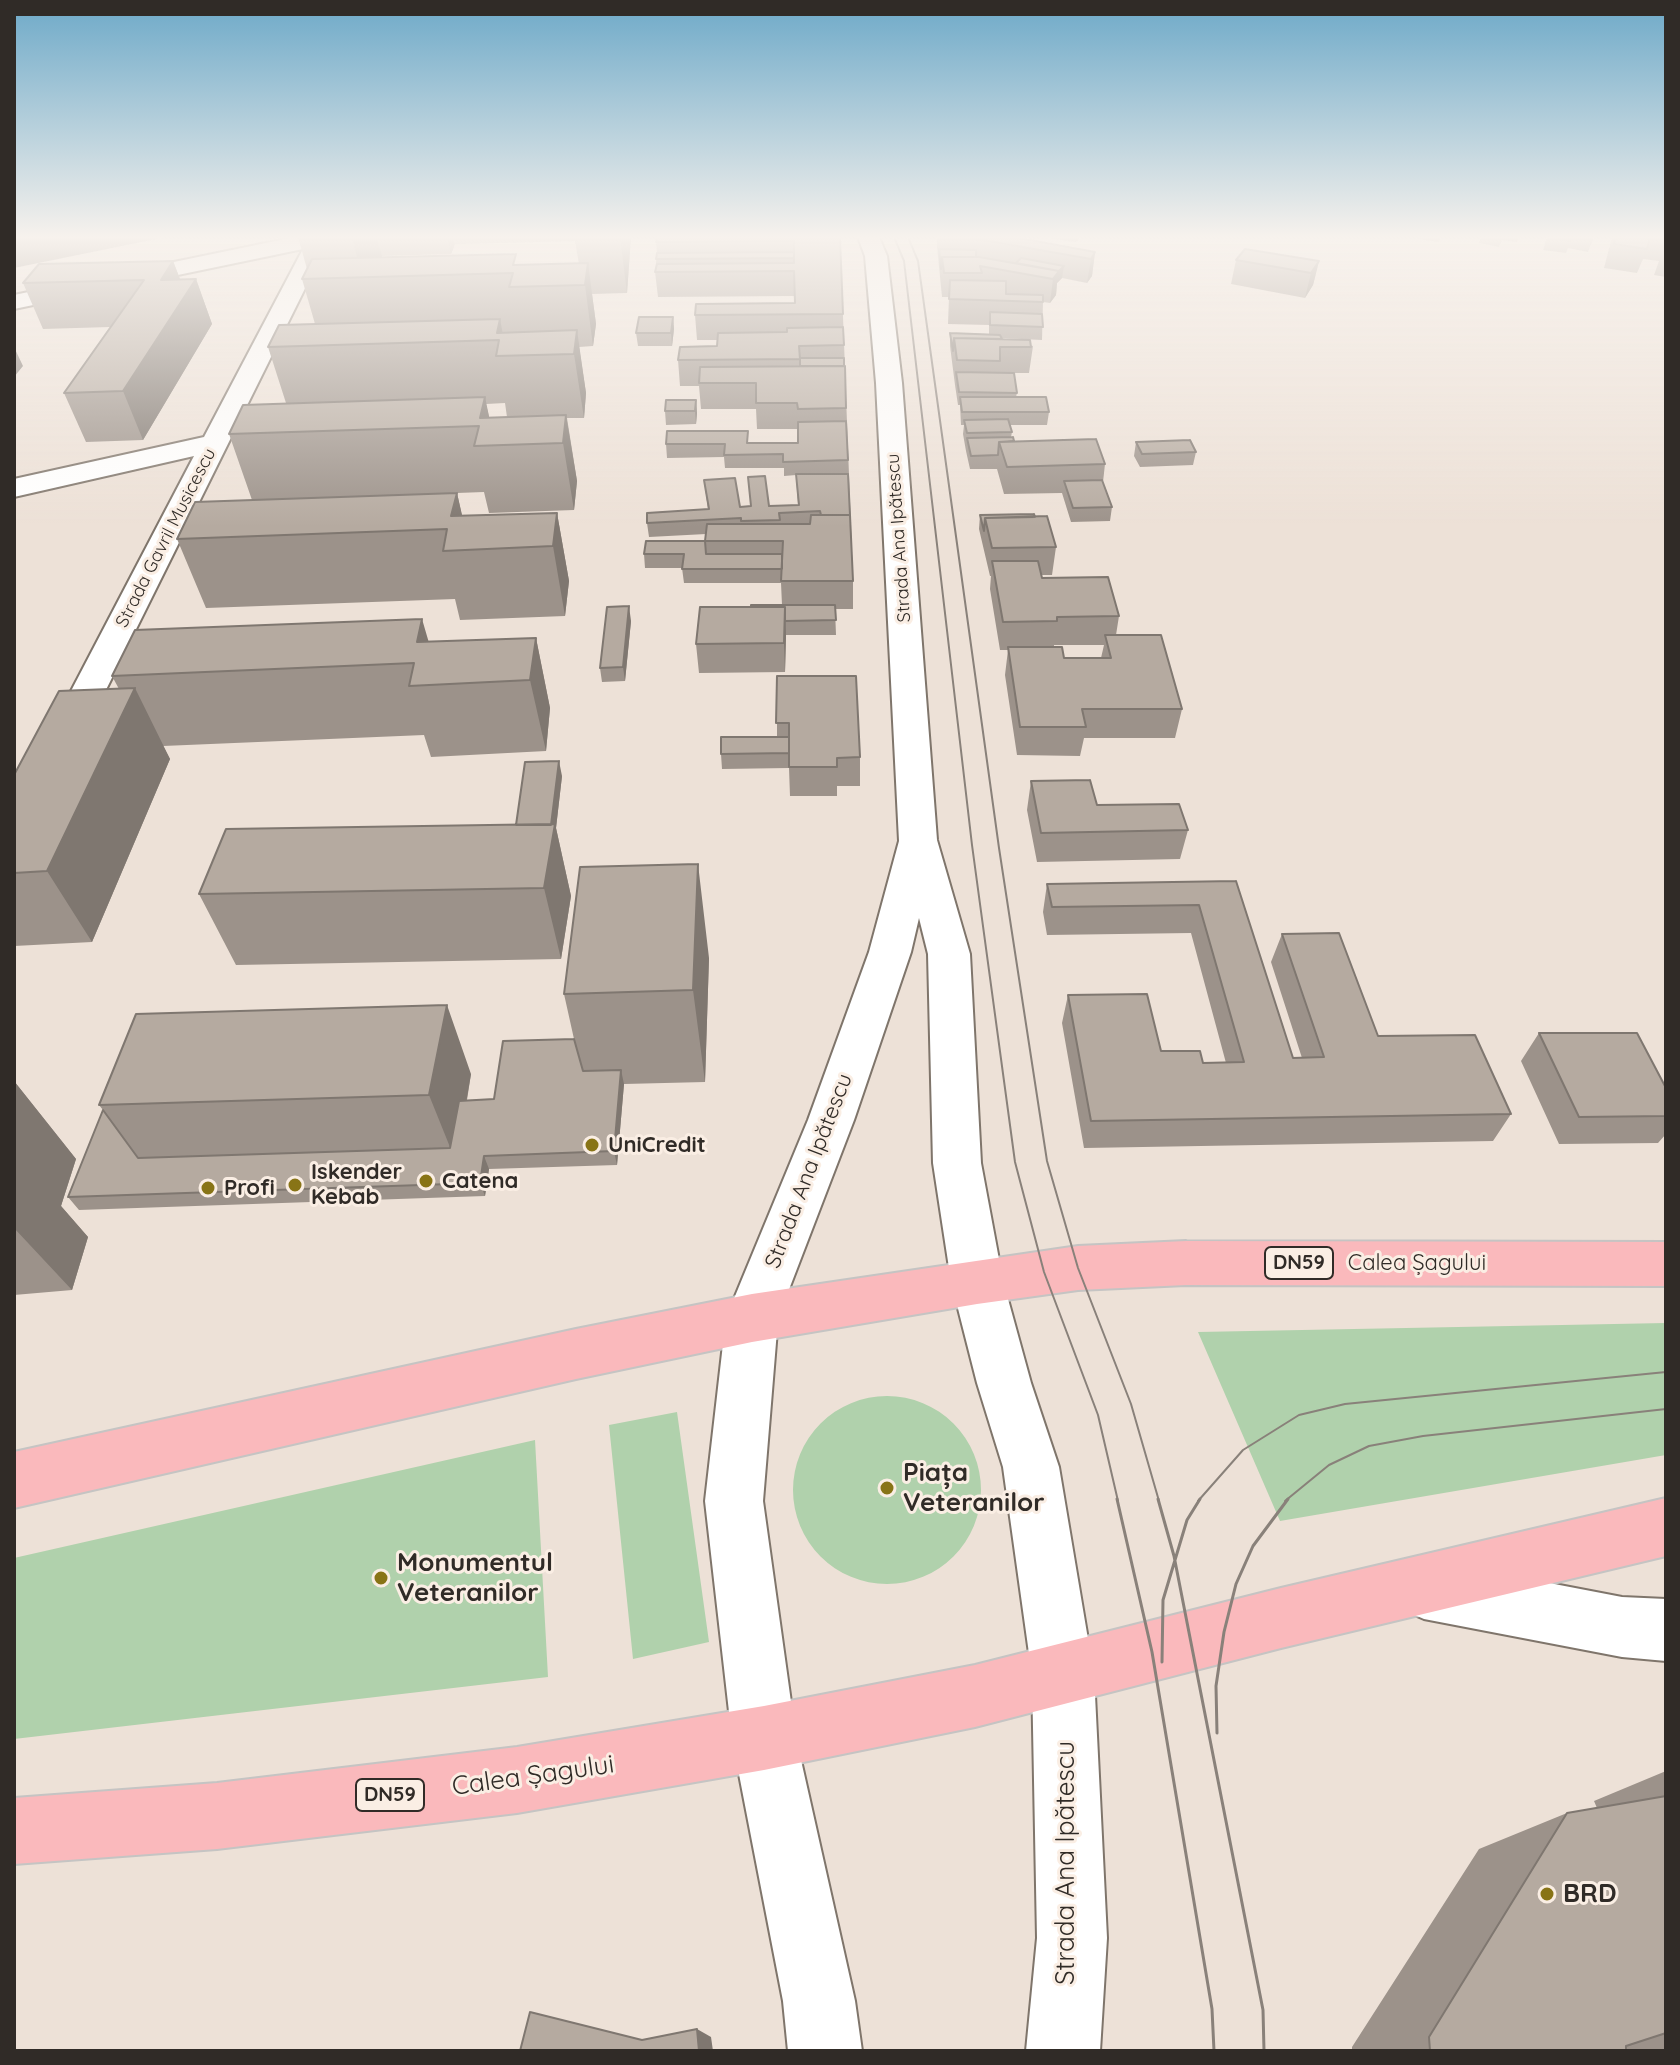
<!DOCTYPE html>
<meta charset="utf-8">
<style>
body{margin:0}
#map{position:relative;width:1680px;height:2065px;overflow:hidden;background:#ede1d7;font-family:Quicksand,sans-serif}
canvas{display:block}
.frame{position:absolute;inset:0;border:16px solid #302b27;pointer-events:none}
</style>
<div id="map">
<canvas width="1680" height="2065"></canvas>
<div class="frame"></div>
</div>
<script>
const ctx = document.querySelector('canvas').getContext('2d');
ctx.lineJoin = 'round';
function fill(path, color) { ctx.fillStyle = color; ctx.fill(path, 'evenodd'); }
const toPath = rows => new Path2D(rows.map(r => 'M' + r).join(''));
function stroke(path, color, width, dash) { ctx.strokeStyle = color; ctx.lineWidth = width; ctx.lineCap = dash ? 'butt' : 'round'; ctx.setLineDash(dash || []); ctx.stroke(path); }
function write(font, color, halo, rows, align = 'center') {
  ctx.font = font + ' Quicksand,sans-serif'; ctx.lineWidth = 6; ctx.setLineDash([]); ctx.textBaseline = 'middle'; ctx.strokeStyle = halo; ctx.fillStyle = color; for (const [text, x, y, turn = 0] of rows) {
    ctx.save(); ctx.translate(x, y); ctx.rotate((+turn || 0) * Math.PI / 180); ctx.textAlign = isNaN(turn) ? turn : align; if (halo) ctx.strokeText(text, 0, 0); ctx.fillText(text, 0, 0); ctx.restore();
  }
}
fill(toPath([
 [1666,1323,1666,1455,1280,1521,1198,1332],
 '793 1490a94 94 0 1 1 188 0a94 94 0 1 1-188 0Z',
 [677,1412,709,1642,633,1659,609,1425],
 [535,1440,548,1677,14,1739,14,1558]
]), '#b0d1ac');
const minor = toPath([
 [295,237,338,237,327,244,33,837,28,846,14,850,14,800,194,456,14,497,14,479,204,437,303,249,14,309,14,295,295,237],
 [1424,1559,1622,1597,1666,1599,1666,1661,1622,1657,1424,1619,1403,1610,1394,1589,1403,1568,1424,1559]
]);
const tertiary = toPath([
 [858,237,879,237,887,256,902,383,937,840,970,954,981,1163,1003,1281,1031,1383,1059,1467,1094,1675,1107,1938,1100,2051,1026,2051,1037,1938,1032,1675,1003,1467,977,1383,951,1281,933,1163,928,954,919,918,911,952,854,1120,778,1318,763,1501,796,1738,855,2001,862,2051,788,2051,783,2001,732,1738,705,1501,726,1318,808,1120,869,952,899,841,876,383,865,256,858,237]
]);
const primary = toPath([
 [1186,1241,1666,1242,1666,1286,1186,1285,1078,1290,977,1304,752,1342,576,1379,14,1508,14,1452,576,1329,752,1294,1078,1246,1186,1241],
 [1666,1498,1666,1556,1281,1648,975,1727,764,1770,517,1813,217,1849,14,1864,14,1798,217,1783,517,1747,764,1706,975,1665,1281,1588,1666,1498]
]);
stroke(minor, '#7f756b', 4);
stroke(tertiary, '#7f756b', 4);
stroke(primary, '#c5c4c3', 4);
fill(minor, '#fff');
fill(tertiary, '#fff');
fill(primary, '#fab9bc');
stroke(toPath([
 [894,237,904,261,972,845,1015,1162,1044,1272,1098,1415,1118,1501],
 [908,237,918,261,999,848,1047,1161,1078,1268,1131,1404,1159,1501],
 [1198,1501,1243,1450,1299,1415,1345,1404,1666,1372],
 [1285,1501,1329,1465,1369,1446,1423,1436,1666,1409]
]), '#89817a', 2);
stroke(toPath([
 [1117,1499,1152,1652,1212,2009,1214,2051],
 [1158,1499,1174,1556,1263,2010,1264,2051],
 [1162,1662,1163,1600,1187,1520,1200,1499],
 [1217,1733,1216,1686,1224,1632,1236,1584,1253,1546,1288,1499]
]), '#89817a', 3);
fill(toPath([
 [298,237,631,237,627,293,592,294,596,324,593,346,579,347,586,393,584,418,567,418,577,481,574,510,489,513,484,492,457,493,462,516,557,513,569,581,565,616,460,620,455,599,206,608,177,539,252,500,229,434,286,403,268,347,315,324,302,279,307,269],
 [575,241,579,264,518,265,381,257,382,256,451,254,455,244],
 [505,403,507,417,489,417,486,404],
 [840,237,853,581,853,609,835,609,836,635,786,635,785,672,699,673,696,644,751,607,782,605,781,583,684,583,682,568,645,568,644,554,705,541,706,534,649,537,647,523,708,509,704,480,740,507,798,505,796,475,784,476,784,468,725,468,724,457,667,458,666,444,748,431,748,443,798,443,798,429,757,429,756,409,701,409,699,386,680,386,678,360,717,346,718,340,697,340,695,315,795,303,795,296,658,297,655,272,657,253,656,242],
 [937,237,1014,237,1095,252,1092,276,1087,283,1062,278,1057,283,1056,295,1050,303,1043,302,1042,340,1001,338,1033,346,1029,373,999,373,1017,393,1016,397,1049,412,1047,425,1010,425,1012,432,1011,437,1014,442,1105,464,1103,482,1112,507,1110,521,1071,522,1062,493,1004,494,997,469,970,469,966,451,963,434,964,425,961,425,960,405,958,405,955,385,950,346,950,333,989,334,989,325,948,324,949,297,942,297,937,247],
 [1040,237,1081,237,1076,242],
 [1419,237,1441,237,1439,242,1418,239],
 [1481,237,1519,237,1517,242,1502,240,1499,247,1479,243],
 [1547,237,1594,237,1588,252,1568,248,1566,253,1543,250],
 [1612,237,1666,237,1666,277,1654,275,1659,261,1643,259,1637,273,1604,268],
 [1236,260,1319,261,1313,285,1305,298,1231,284],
 [173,261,180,279,196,279,212,324,143,440,86,442,64,393,110,327,43,329,23,283],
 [673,317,674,329,672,346,638,346,636,333],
 [696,400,697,413,696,424,666,425,665,411],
 [1136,442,1196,452,1193,465,1140,467,1134,456],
 [980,515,1035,517,1056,547,1052,575,1042,575,1042,578,1119,616,1116,635,1182,709,1175,738,1084,738,1080,756,1017,755,1005,675,1008,650,1000,650,990,589,991,576,990,576,979,529],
 [1054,645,1104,645,1101,658,1064,658,1054,647],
 [631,621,625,681,602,682,600,668],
 [536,638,550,708,546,751,431,757,424,735,163,746,170,759,92,942,14,946,14,775,119,689,112,676,429,642],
 [777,676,860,757,860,786,837,786,837,796,790,796,789,768,722,769,721,754,777,737],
 [562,776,556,828,571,896,561,959,236,965,199,894,516,825],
 [1031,781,1097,805,1188,830,1180,859,1037,862,1027,810],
 [1236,881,1293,1058,1302,1058,1271,962,1282,934,1378,1036,1511,1114,1493,1141,1084,1148,1062,1023,1068,995,1161,1051,1203,1063,1226,1063,1191,933,1047,935,1043,912,1047,884],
 [709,958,705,1082,624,1084,617,1165,489,1169,485,1196,79,1210,68,1197,103,1110,99,1105,471,1074,467,1100,494,1099,574,1039,564,994],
 [1539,1033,1666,1088,1666,1134,1658,1143,1559,1144,1521,1061],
 [14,1081,76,1159,61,1206,88,1237,72,1290,14,1295],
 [1666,1771,1666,2051,1628,2051,1626,2047,1626,2051,1352,2051,1352,2047,1479,1849,1567,1813,1597,1808,1594,1801]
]), '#9c928a');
fill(toPath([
 [14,237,166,237,14,268],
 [352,237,377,237,382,256,374,277,362,277],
 [447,237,453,237,455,244,451,254],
 [620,237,631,237,627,293],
 [1095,252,1092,276,1087,283,1091,259],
 [173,261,186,295,196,279,212,324,143,440,123,391,161,280],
 [1319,261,1313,285,1305,298,1311,273],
 [588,263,596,324,593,346,585,285],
 [1064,266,1062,278,1057,283,1056,295,1050,303,1053,279],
 [673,317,674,329,672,346,671,333],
 [500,319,507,356,497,333],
 [577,330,586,393,584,418,574,354],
 [14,347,23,366,14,377],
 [485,397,495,445,480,418],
 [696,400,697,413,696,424,695,411],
 [566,415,577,481,574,510,563,443],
 [457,493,470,550,451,516],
 [557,513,569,581,565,616,553,546],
 [629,606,631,621,625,681,623,667],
 [785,607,786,635,785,672,784,643],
 [422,619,441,684,417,642],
 [536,638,550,708,546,751,530,680],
 [135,688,170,759,92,942,47,871],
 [559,761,562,776,556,828,571,896,561,959,544,888],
 [698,864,709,958,705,1082,693,990],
 [447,1005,471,1074,456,1162,429,1095],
 [621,1070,624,1084,617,1165,614,1151],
 [14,1081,76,1159,61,1206,88,1237,72,1290,14,1228],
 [484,1156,489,1169,485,1196,480,1183],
 [697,2029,711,2037,713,2051,699,2051]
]), '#7f7770');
const building = toPath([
 [657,237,840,237,843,314,695,315,696,304,795,303,794,271,655,272,657,264,794,263,794,241,656,242,657,237],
 [941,237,1014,237,1095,252,1091,259,977,239,941,237],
 [1547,237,1572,237,1570,241,1547,237],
 [1616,237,1650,237,1647,249,1614,244,1616,237],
 [939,249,976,250,976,257,942,257,941,269,939,249],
 [1245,249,1319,261,1311,273,1236,260,1245,249],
 [794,252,794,258,656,259,657,253,794,252],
 [516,254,513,265,588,263,585,285,509,287,513,273,302,279,312,259,516,254],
 [942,257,979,257,1059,271,1053,279,980,266,982,273,944,273,942,257],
 [1021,258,1064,266,1059,271,1016,263,1021,258],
 [173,261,161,280,196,279,123,391,64,393,144,280,23,283,39,264,173,261],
 [950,280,1006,281,1006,294,1043,295,1043,302,949,299,950,280],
 [990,312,1042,314,1043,327,990,325,990,312],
 [639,317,673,317,671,333,636,333,639,317],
 [500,319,497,333,577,330,574,354,496,356,499,340,268,347,279,325,500,319],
 [843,327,844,345,799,346,800,359,678,360,680,347,717,346,718,333,787,332,787,328,843,327],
 [950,333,1000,335,1002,339,954,338,953,351,950,333],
 [954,338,1030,340,1031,347,1000,347,1000,361,957,360,954,338],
 [800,358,844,358,844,366,800,366,800,358],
 [845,366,846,408,798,409,797,403,756,403,756,383,699,383,700,367,845,366],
 [956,372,1014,373,1017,393,959,392,956,372],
 [485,397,480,418,566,415,563,443,474,446,479,426,229,434,243,405,485,397],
 [960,397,1046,397,1049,412,962,412,960,397],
 [666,400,696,400,695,411,665,411,666,400],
 [1008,419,1012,432,967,433,964,420,1008,419],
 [846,421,848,460,783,462,783,454,724,455,725,444,666,444,667,431,748,431,747,443,798,443,798,422,846,421],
 [1013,437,1014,441,999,442,998,455,971,456,967,438,1013,437],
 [1096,439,1105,464,1007,467,999,442,1096,439],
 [1190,440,1196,452,1142,454,1136,442,1190,440],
 [796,474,848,474,850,515,821,515,820,511,779,513,780,520,741,521,741,518,647,523,647,513,709,509,704,480,735,478,740,507,751,506,748,477,765,476,769,506,799,505,796,474],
 [1102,480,1112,507,1073,508,1064,481,1102,480],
 [457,493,451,516,557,513,553,546,443,551,447,529,177,539,195,502,457,493],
 [1034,514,1035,517,985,518,984,531,980,515,1034,514],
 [811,515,850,515,853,581,781,581,783,541,705,541,707,524,810,524,811,515],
 [1047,516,1056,547,992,548,985,518,1047,516],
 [646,541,705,541,706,554,782,554,782,569,682,569,684,554,644,554,646,541],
 [992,561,1038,561,1042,578,1108,577,1119,616,1057,617,1057,621,1003,622,992,561],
 [751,605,835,605,836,620,785,621,785,607,751,607,751,605],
 [629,606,623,667,600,668,607,607,629,606],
 [700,607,785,607,784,643,696,644,700,607],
 [422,619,417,642,536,638,530,680,409,686,414,663,112,676,135,630,422,619],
 [1105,635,1161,635,1182,709,1082,709,1086,727,1020,727,1008,647,1062,647,1064,658,1111,658,1105,635],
 [777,676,856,676,860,757,837,758,837,767,789,767,789,723,776,723,777,676],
 [135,688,47,871,14,873,14,775,59,691,135,688],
 [721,737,789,737,789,753,721,754,721,737],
 [559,761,551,825,516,825,525,762,559,761],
 [1090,780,1097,805,1179,804,1188,830,1041,833,1031,781,1090,780],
 [555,824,544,888,199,894,226,829,555,824],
 [698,864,693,990,564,994,580,867,698,864],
 [1236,881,1293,1058,1324,1057,1282,934,1339,933,1378,1036,1475,1035,1511,1114,1091,1121,1068,995,1147,994,1161,1051,1200,1051,1203,1063,1244,1062,1199,905,1052,907,1047,884,1236,881],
 [447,1005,429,1095,99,1105,136,1014,447,1005],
 [1539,1033,1637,1033,1666,1088,1666,1116,1579,1117,1539,1033],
 [574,1039,583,1071,621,1070,614,1151,484,1156,480,1183,68,1197,103,1110,138,1158,450,1148,459,1101,494,1099,503,1041,574,1039],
 [1666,1796,1666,2033,1626,2046,1626,2051,1430,2051,1429,2037,1567,1813,1666,1796],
 [530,2012,642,2040,697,2029,699,2051,520,2051,530,2012]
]);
fill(building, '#b5aaa0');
stroke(building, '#7f7770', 2);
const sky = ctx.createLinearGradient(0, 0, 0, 527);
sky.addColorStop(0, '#6da9c8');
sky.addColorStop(0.45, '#f7f2ed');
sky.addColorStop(1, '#f7f2ed00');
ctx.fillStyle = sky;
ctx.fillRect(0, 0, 1680, 527);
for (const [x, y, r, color] of [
 [592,1145,8,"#887416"],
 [426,1181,8,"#887416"],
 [295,1185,8,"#887416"],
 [208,1188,8,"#887416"],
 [887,1488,8,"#887416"],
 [381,1578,8,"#887416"],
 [1547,1894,8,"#887416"]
]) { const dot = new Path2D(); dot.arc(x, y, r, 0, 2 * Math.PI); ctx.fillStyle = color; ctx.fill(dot); stroke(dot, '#faeee4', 3); }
write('18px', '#302b27', '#faeee4', [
 ["Strada Gavril Musicescu",166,538,-63],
 ["Strada Ana Ipătescu",899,538,-94]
]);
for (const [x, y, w] of [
 [1299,1263,68],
 [390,1795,68]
]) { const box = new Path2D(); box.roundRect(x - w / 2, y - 16, w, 32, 6); ctx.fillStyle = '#faeee4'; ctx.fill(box); stroke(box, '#302b27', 2); }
write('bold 20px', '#302b27', null, [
 ["DN59",1299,1263],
 ["DN59",390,1795]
]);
write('bold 22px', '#302b27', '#faeee4', [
 ["UniCredit",608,1145],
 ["Iskender",311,1172],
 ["Kebab",311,1197],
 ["Catena",442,1181],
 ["Profi",224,1188]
], 'left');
write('22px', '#302b27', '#faeee4', [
 ["Strada Ana Ipătescu",809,1171,-69],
 ["Calea Șagului",1417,1263]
]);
write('bold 26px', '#302b27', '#faeee4', [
 ["Piața",903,1473],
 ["Veteranilor",903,1503],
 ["Monumentul",397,1563],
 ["Veteranilor",397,1593],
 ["BRD",1563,1894]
], 'left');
write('26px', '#302b27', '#faeee4', [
 ["Calea Șagului",533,1776,-8],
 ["Strada Ana Ipătescu",1066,1863,-90]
]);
</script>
